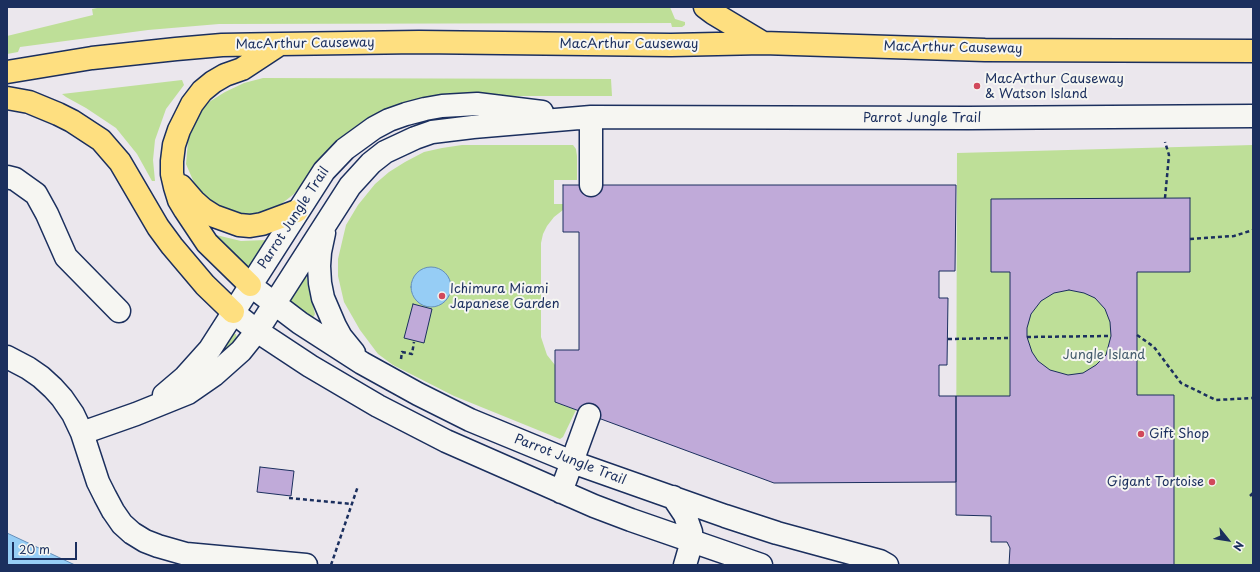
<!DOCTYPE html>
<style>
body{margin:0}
#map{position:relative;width:1260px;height:572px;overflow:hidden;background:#ebe7ed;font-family:"Playpen Sans",sans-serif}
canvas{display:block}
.frame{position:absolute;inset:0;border:8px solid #1b2f5e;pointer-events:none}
.north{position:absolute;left:1208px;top:520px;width:40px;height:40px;-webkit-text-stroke:3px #f6f6f2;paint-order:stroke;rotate:120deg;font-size:11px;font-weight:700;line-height:16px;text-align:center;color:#1b2f5e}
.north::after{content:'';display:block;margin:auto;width:14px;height:18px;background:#1b2f5e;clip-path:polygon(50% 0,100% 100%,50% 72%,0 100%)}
.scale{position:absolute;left:12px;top:542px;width:65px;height:18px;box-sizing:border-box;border:2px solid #1b2f5e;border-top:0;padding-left:5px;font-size:12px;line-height:14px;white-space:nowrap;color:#1b2f5e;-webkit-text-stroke:3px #f6f6f2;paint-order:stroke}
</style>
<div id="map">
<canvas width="1260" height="572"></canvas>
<div class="frame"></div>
<div class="north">N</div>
<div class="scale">20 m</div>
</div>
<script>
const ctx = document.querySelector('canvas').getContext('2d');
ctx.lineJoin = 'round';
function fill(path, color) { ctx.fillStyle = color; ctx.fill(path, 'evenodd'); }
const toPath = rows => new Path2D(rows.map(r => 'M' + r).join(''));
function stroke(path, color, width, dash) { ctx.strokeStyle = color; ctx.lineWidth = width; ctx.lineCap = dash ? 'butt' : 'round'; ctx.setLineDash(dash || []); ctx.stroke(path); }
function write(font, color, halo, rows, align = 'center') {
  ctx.font = font + ' "Playpen Sans",sans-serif'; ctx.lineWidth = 4; ctx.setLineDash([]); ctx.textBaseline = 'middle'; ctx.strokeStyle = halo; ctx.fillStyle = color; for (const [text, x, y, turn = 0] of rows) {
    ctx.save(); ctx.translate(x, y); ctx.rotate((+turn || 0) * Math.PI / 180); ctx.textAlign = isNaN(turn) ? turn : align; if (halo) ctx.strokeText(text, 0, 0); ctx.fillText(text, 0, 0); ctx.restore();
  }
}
fill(toPath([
 [102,7,670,7,675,19,685,22,685,25,682,27,672,27,671,23,219,24,148,30,20,47,18,52,7,54,7,36,93,15,92,9],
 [263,78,611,79,612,96,438,96,405,103,381,112,360,124,328,151,294,194,271,212,250,218,226,214,199,192,192,178,186,164,188,141,193,125,200,112,209,102,225,92,244,83],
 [182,80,184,85,166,109,155,140,153,160,155,181,152,181,137,154,116,128,86,108,66,97,62,94],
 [462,145,573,145,576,149,577,156,577,180,554,180,554,204,563,204,563,210,554,217,547,226,543,234,541,243,541,337,547,355,555,365,555,402,576,410,563,437,560,439,454,396,393,365,378,354,360,330,344,302,338,276,338,259,346,225,358,205,375,184,389,172,405,162,424,152,442,148],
 [1253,145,1253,565,1009,565,1010,548,991,516,956,515,957,153],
 [216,235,241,241,266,240,267,242,250,270,215,236],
 [306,273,308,286,315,314,313,318,289,302],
 [230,333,236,334,237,340,229,350,207,365]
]), '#bedf98');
const water = toPath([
 '411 287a20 20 0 1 1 40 0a20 20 0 1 1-40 0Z',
 [7,533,75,565,7,565,7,533]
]);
fill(water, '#96cdf5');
stroke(water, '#658eb9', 1);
const building = toPath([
 [563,185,956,185,955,271,939,271,939,298,948,298,947,365,939,365,939,396,956,396,956,482,774,483,555,402,555,350,579,350,579,232,563,232,563,185],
 [1190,198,1190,272,1137,272,1137,395,1174,395,1174,565,1009,565,1010,548,1007,542,991,542,991,516,956,515,956,396,1010,396,1010,272,991,272,991,199,1190,198],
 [1069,290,1084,293,1095,298,1105,309,1110,322,1111,336,1106,355,1096,365,1083,373,1068,375,1050,370,1038,361,1032,352,1027,337,1027,328,1031,314,1041,301,1054,293,1069,290],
 [413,304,432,309,424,343,404,338,413,304],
 [260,467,294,471,291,496,257,492,260,467]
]);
fill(building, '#c0aad9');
stroke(building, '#1b2f5e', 1);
const minor = toPath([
 [591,117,591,185],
 [7,177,15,179,36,194,47,214,66,257,119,311],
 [324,233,320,252,319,266,320,283,323,298,335,326,341,337,354,353],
 [250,285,300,323,362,363,418,394,470,420,572,462,725,516,777,533,880,561,887,565],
 [233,312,257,331,310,366,378,406,446,441,594,506,631,520,761,565],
 [7,357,28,368,41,377,53,388,62,398,73,414,82,433,98,482,105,496,113,511,122,524,132,533,145,541,158,546,186,554,306,565],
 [164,395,184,378,210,349,324,171,345,149,374,128,389,120,406,114,425,109,442,106,477,104,542,112],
 [82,433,136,414,188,393,214,375,241,351,257,331,350,186,371,163,385,152,415,138,432,132,473,127,591,117,968,118,1253,116],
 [561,492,589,415],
 [673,497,685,515,691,532,692,541,685,565]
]);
const highway = toPath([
 [705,7,713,13,763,43],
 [7,72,92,58,176,49,222,45,280,44,419,42,671,45,763,43,985,50,1253,51],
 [7,98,29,102,58,114,72,121,101,140,120,162,158,227,172,246,205,285,233,312],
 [181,186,194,201,203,209,214,216,239,225,250,226,262,224,297,211],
 [250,285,207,243,185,210,179,200,175,187,172,174,172,161,174,145,179,130,192,104,202,91,213,82,225,75,242,69,280,44]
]);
stroke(minor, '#1b2f5e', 25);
stroke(highway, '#1b2f5e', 25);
stroke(toPath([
 [1165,198,1169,155,1165,142],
 [1190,239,1234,236,1253,230],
 [1137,335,1154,347,1181,383,1216,400,1253,398],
 [1027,337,1111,336],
 [948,339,1010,338],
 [401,359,402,352,412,354,414,342],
 [1250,496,1253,493],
 [289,498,352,504],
 [331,565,358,486]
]), '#1b2f5e', 2.5, [4, 3]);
stroke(minor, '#f6f6f2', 22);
stroke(highway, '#fedf80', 22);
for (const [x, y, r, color] of [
 [977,86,4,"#d1495b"],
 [442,296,4,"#d1495b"],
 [1141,434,4,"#d1495b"],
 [1212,482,4,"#d1495b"]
]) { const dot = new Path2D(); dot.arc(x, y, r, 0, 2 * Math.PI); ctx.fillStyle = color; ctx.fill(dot); stroke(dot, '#f6f6f2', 1.5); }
write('13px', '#1b2f5e', '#f6f6f2', [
 ["MacArthur Causeway",305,44,-1],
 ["MacArthur Causeway",629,44],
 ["MacArthur Causeway",953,48,1],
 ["Parrot Jungle Trail",922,118],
 ["Parrot Jungle Trail",294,218,-57],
 ["Parrot Jungle Trail",570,460,21]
]);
write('13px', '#1b2f5e', '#f6f6f2', [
 ["MacArthur Causeway",985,79],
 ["& Watson Island",985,94],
 ["Ichimura Miami",450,289],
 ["Japanese Garden",450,304],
 ["Gift Shop",1149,434],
 ["Gigant Tortoise",1204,482,"right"]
], 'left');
write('13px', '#445b6c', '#f6f6f2', [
 ["Jungle Island",1104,355]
]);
</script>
